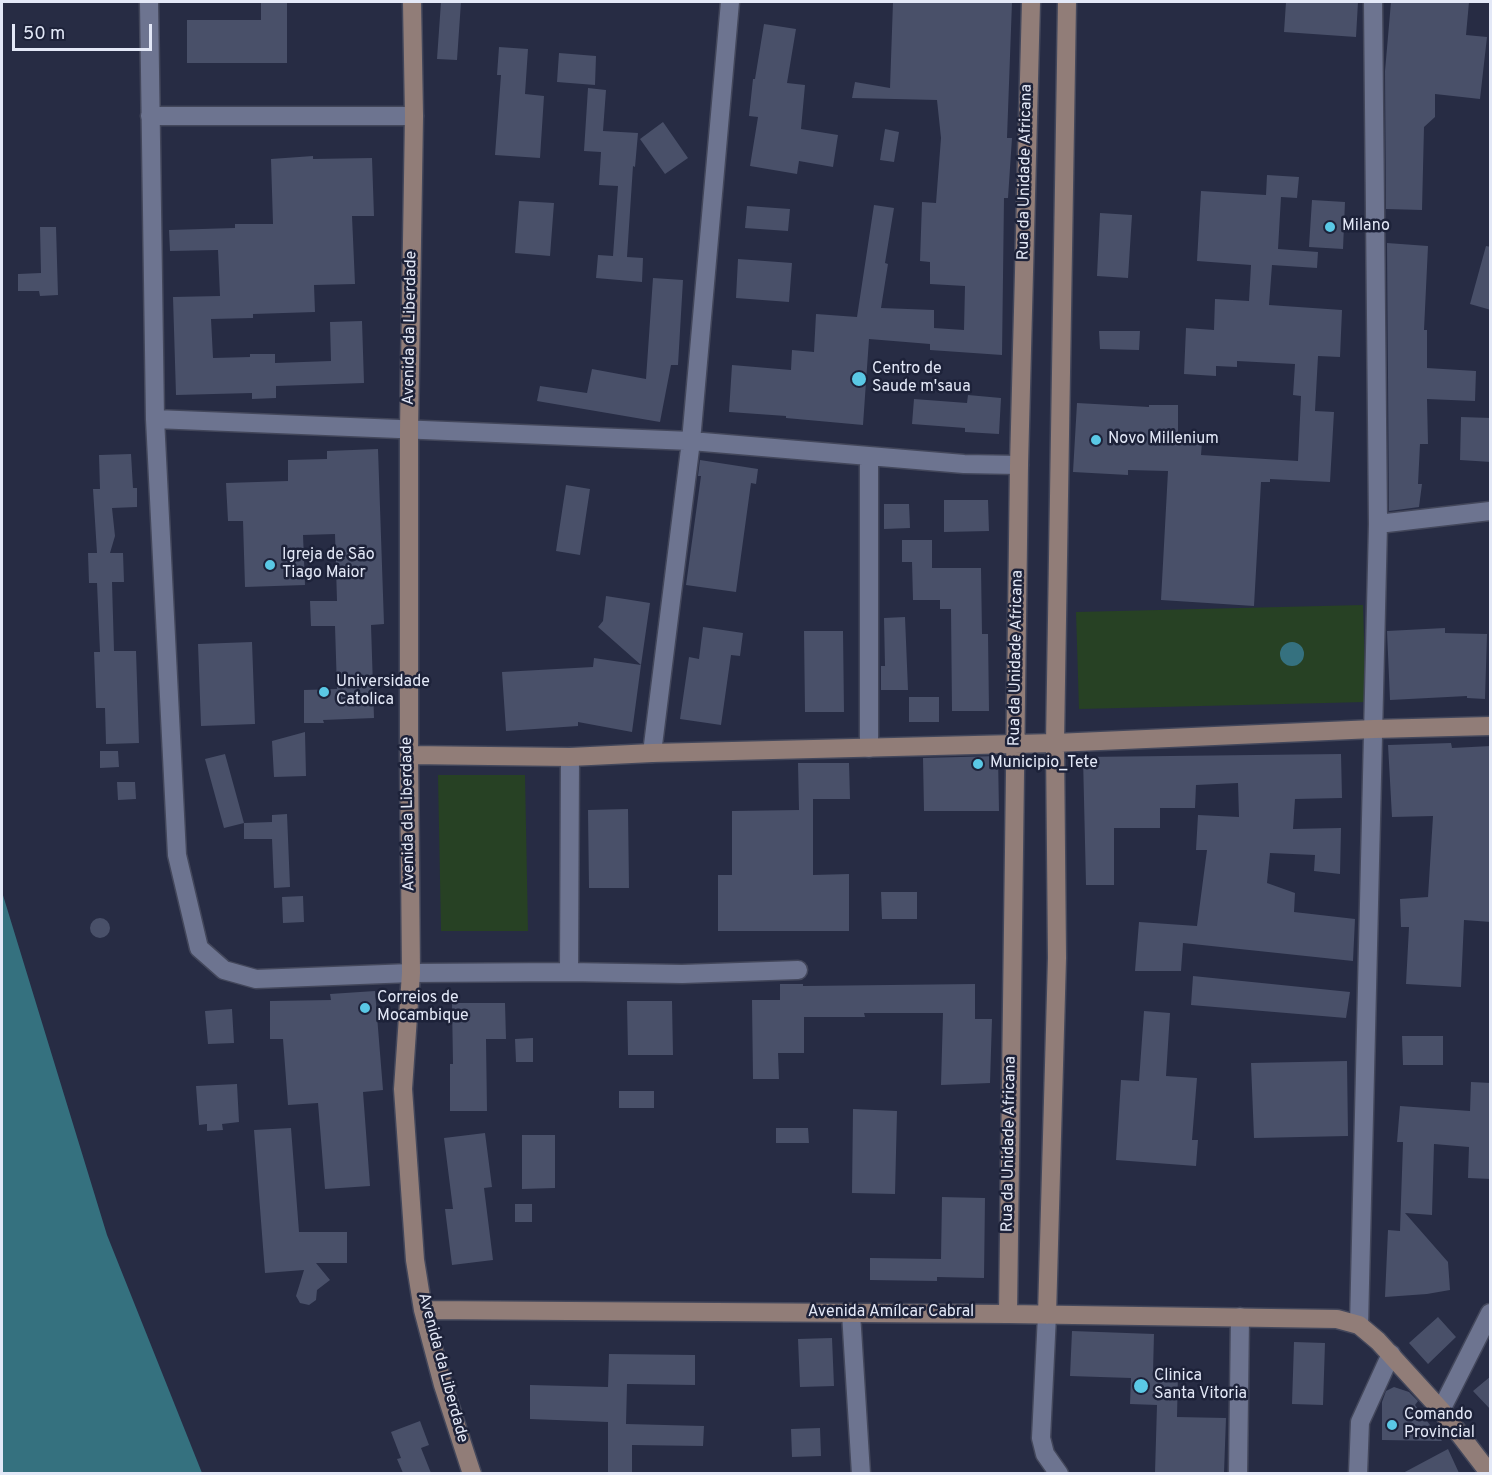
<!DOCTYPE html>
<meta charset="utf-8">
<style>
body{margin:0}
#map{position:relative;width:1492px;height:1475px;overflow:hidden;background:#272c44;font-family:Overpass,sans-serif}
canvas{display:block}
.frame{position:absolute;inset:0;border:3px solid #e3e8f7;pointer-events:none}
.scale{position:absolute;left:12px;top:24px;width:140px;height:27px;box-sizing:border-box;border:3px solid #e3e8f7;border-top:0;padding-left:8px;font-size:18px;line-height:21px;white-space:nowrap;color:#e3e8f7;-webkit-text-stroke:4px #1d2239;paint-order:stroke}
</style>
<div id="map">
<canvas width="1492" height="1475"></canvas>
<div class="frame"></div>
<div class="scale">50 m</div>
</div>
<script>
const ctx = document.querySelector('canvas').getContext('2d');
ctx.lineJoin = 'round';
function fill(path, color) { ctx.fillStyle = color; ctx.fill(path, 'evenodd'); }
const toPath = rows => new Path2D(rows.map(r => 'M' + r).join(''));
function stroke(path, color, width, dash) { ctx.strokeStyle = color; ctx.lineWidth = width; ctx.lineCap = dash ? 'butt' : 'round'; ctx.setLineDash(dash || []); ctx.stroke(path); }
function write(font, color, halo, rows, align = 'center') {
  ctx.font = font + ' Overpass,sans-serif'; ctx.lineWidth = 5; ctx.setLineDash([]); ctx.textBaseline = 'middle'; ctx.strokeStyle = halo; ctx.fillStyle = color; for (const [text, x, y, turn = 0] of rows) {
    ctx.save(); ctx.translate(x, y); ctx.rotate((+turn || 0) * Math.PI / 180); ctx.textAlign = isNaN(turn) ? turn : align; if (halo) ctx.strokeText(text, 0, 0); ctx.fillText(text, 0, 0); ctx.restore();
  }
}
fill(toPath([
 [1363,605,1366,702,1079,709,1076,612],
 [438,775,525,775,528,931,441,931]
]), '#274124');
fill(toPath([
 '1280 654a12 12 0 1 1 24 0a12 12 0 1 1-24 0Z',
 [2,892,107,1235,202,1473,2,1473]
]), '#35717f');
fill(toPath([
 [261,2,287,2,287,63,187,63,187,20,261,20],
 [441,2,461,2,457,60,437,59],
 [893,2,1012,2,1007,138,1012,138,1008,198,1004,198,1002,355,930,350,930,344,869,339,863,425,786,418,786,416,729,412,732,365,791,370,792,350,814,352,816,314,857,317,874,205,894,208,885,263,888,264,881,308,934,310,934,328,964,330,965,286,930,284,930,262,920,261,922,202,936,203,941,138,937,100,852,98,855,82,890,88],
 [1286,2,1358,2,1356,37,1284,32],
 [1391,2,1469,2,1466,35,1487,37,1480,99,1435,94,1435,117,1424,127,1422,210,1386,209,1385,71],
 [764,24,796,29,787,83,805,85,801,129,838,135,833,167,799,161,797,174,750,166,758,117,749,116,753,79,755,79],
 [499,47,528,49,525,94,544,96,540,158,495,155,501,75,497,75],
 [559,53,596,56,595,85,557,82],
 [588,88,606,90,603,131,638,133,635,167,633,166,627,257,643,258,642,282,596,278,598,255,613,256,618,186,599,185,601,152,584,151],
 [663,122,688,158,665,174,640,139],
 [885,129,899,132,894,162,880,160],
 [313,156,313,159,372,158,374,216,352,216,355,284,314,285,315,312,253,314,253,318,211,319,213,358,250,357,250,354,275,354,275,363,331,361,330,322,362,321,364,383,276,386,276,398,252,399,252,393,176,395,173,297,220,296,218,250,170,251,169,230,235,228,235,224,273,224,271,159],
 [1267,175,1299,177,1297,198,1281,197,1278,249,1318,252,1317,268,1272,265,1269,305,1342,310,1340,357,1318,356,1315,411,1334,412,1330,482,1270,479,1270,482,1261,482,1254,606,1161,600,1168,471,1128,470,1128,475,1073,472,1077,403,1149,407,1149,405,1178,405,1178,440,1202,442,1201,455,1298,461,1301,396,1293,395,1295,364,1237,361,1237,367,1216,366,1216,376,1184,374,1186,328,1214,330,1215,299,1249,301,1251,265,1197,261,1201,191,1266,195],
 [1312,200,1345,202,1343,249,1309,247],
 [519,201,554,203,550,256,515,253],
 [747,206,790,209,788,231,745,228],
 [1100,213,1132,215,1128,278,1097,276],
 [40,227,56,227,58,295,40,296,39,291,18,291,18,274,41,273],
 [1387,243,1428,246,1424,330,1427,330,1427,368,1476,371,1475,401,1427,399,1428,444,1420,444,1418,484,1422,484,1419,507,1389,511],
 [1486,246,1491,247,1491,310,1470,304],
 [738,259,792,263,789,302,736,298],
 [653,278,683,280,678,365,671,365,660,422,537,401,540,386,587,393,592,369,646,379],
 [1099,331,1140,331,1139,350,1100,349],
 [968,395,1001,398,999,434,965,432,965,428,912,424,914,399,967,403],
 [1461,417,1491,418,1491,462,1460,460],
 [378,449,384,624,371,625,374,718,323,720,324,723,304,723,304,690,337,689,335,626,311,626,310,601,337,601,335,534,303,535,305,585,245,587,243,521,228,521,226,483,288,481,288,460,327,459,327,451],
 [131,454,133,488,137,488,137,507,112,508,115,536,110,553,123,553,124,582,112,582,114,651,136,651,139,743,106,744,105,708,96,708,94,652,100,652,97,583,89,583,88,553,97,553,93,489,100,489,99,455],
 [700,460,758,469,756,484,751,483,736,592,686,585,701,476,698,476],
 [566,485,590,489,580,555,556,551],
 [944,500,988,500,989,531,944,532],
 [884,504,909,504,910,528,884,529],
 [902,540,932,540,932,568,981,568,982,634,988,634,989,711,952,711,951,609,940,609,940,600,913,600,912,562,902,562],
 [606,596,650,603,641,665,598,627,603,621],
 [905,617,908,690,881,690,881,666,885,666,884,618],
 [703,627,743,633,740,656,731,655,721,725,680,719,689,657,699,659],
 [1445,628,1445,633,1487,634,1485,699,1467,698,1467,696,1390,700,1387,631],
 [804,631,843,631,844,712,805,712],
 [252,642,255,724,201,726,198,644],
 [594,658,641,665,632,732,578,722,578,726,506,731,502,672,593,667],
 [909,697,939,697,939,722,909,722],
 [305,732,306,776,274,777,272,741],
 [1451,743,1452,748,1491,746,1491,922,1464,920,1461,987,1406,984,1409,927,1401,927,1400,899,1428,897,1433,816,1392,817,1388,745],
 [100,751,118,751,119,767,100,768],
 [225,754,244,823,224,828,205,759],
 [1341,754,1342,798,1295,799,1293,829,1341,828,1340,874,1314,871,1315,855,1270,853,1267,883,1295,893,1294,912,1355,919,1353,961,1183,943,1181,971,1135,971,1139,922,1197,926,1207,850,1196,850,1198,815,1239,817,1238,783,1196,785,1195,808,1160,808,1160,828,1114,828,1114,885,1086,885,1083,757],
 [998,756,999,811,924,811,923,758],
 [798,763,849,763,850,799,813,799,813,875,849,874,849,931,718,931,718,875,732,875,732,811,799,810],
 [117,782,135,782,136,799,118,800],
 [628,809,629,888,589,888,588,810],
 [287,814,290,887,274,888,272,839,244,839,244,823,272,822,272,815],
 [881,892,917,892,917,919,882,919],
 [303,896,304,922,283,923,282,897],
 '90 928a10 10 0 1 1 20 0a10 10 0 1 1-20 0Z',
 [1193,976,1350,992,1346,1018,1191,1005],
 [780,984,803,984,803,986,975,984,975,1019,992,1019,990,1083,941,1085,943,1013,864,1013,865,1017,804,1017,804,1053,778,1053,779,1079,753,1079,752,1000,780,1000],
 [375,991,383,1090,363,1092,370,1186,325,1189,318,1103,288,1105,283,1039,270,1039,270,1001,331,1000,330,994],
 [627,1001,672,1001,673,1055,628,1055],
 [452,1003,505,1003,506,1039,486,1039,487,1111,450,1111,450,1064,453,1064],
 [232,1009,234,1043,208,1044,205,1011],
 [1144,1011,1170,1013,1166,1076,1197,1078,1192,1140,1198,1140,1196,1166,1116,1160,1121,1080,1139,1081],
 [1402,1036,1443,1036,1443,1065,1403,1065],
 [533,1038,533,1062,516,1062,515,1039],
 [1347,1061,1348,1136,1254,1138,1251,1063],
 [1471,1082,1491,1083,1491,1179,1468,1178,1469,1147,1434,1144,1432,1215,1405,1213,1448,1262,1450,1290,1427,1294,1385,1297,1388,1230,1400,1231,1403,1142,1397,1142,1400,1106,1470,1111],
 [237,1084,239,1122,222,1124,223,1130,207,1131,207,1124,199,1125,196,1086],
 [619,1091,654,1091,654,1108,619,1108],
 [853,1109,897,1111,895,1194,852,1193],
 [291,1128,299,1232,347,1232,347,1263,316,1263,330,1280,317,1290,316,1300,309,1305,300,1303,296,1296,304,1270,265,1273,254,1130],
 [776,1128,808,1128,809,1143,776,1143],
 [485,1133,492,1187,484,1188,493,1260,452,1265,445,1209,453,1209,444,1138],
 [522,1135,555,1135,555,1188,522,1189],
 [942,1197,985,1198,984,1278,937,1277,937,1281,870,1280,870,1258,941,1259],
 [515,1204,532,1204,532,1222,515,1222],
 [1438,1317,1456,1337,1428,1364,1409,1343],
 [1072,1331,1154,1334,1153,1372,1178,1373,1177,1417,1226,1418,1224,1473,1155,1473,1157,1405,1130,1404,1131,1378,1070,1376],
 [832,1338,834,1386,800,1387,798,1339],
 [1294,1342,1325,1343,1323,1405,1292,1404],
 [609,1354,695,1355,695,1385,627,1384,626,1424,704,1426,703,1446,632,1445,632,1473,608,1473,608,1422,530,1419,530,1385,608,1387],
 [1491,1376,1491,1410,1473,1391],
 [1394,1387,1409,1392,1418,1401,1415,1405,1442,1441,1382,1440,1382,1402,1386,1391],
 [420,1421,429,1445,421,1448,431,1473,403,1473,397,1459,401,1458,391,1432],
 [820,1428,821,1456,792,1457,791,1429],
 [1448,1449,1459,1473,1403,1473]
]), '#495069');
const street = toPath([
 [149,2,155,419,177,855,199,948,224,970,256,979,411,973,569,972,682,974,798,970],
 [150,116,414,116],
 [155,419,691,441,964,464,1019,465],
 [869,457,869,748],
 [1378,524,1490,511],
 [652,753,691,441,730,2],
 [569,972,570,757],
 [851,1313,861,1474],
 [1047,1315,1041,1438,1045,1454,1059,1474],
 [1359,1325,1378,524,1373,2],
 [1441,1410,1490,1313],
 [1238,1474,1240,1317],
 [1358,1474,1360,1422,1391,1354]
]);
const secondary = toPath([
 [412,2,414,116,409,430,409,755,411,973,403,1089,415,1260,423,1310,443,1385,472,1474],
 [409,755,570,757,652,753,1055,743,1374,729,1490,726],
 [423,1310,1008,1314,1337,1319,1359,1325,1378,1341,1441,1410,1490,1474],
 [1008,1314,1019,465,1031,2],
 [1047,1315,1057,958,1055,743,1067,2]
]);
stroke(street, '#43475b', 21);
stroke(secondary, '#43475b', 21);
stroke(street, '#6d7490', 18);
stroke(secondary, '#917d78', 18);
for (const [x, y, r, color] of [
 [1330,227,6,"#5ac8e5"],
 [859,379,8,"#5ac8e5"],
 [1096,440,6,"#5ac8e5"],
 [270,565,6,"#5ac8e5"],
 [324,692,6,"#5ac8e5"],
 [978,764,6,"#5ac8e5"],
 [365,1008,6,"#5ac8e5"],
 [1141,1386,8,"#5ac8e5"],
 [1392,1425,6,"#5ac8e5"]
]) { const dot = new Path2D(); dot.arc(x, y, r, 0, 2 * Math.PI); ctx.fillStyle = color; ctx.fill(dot); stroke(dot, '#1d2239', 2); }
write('16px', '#e3e8f7', '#1d2239', [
 ["Rua da Unidade Africana",1026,172,-89],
 ["Avenida da Liberdade",411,328,-89],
 ["Rua da Unidade Africana",1017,658,-89],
 ["Avenida da Liberdade",409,814,-91],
 ["Rua da Unidade Africana",1010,1144,-89],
 ["Avenida Amílcar Cabral",891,1313],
 ["Avenida da Liberdade",442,1368,75]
]);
write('16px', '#e3e8f7', '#1d2239', [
 ["Milano",1342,227],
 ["Centro de",872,370],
 ["Saude m'saua",872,388],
 ["Novo Millenium",1108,440],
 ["Igreja de São",282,556],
 ["Tiago Maior",282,574],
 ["Universidade",336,683],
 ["Catolica",336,701],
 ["Municipio_Tete",990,764],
 ["Correios de",377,999],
 ["Mocambique",377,1017],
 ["Clinica",1154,1377],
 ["Santa Vitoria",1154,1395],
 ["Comando",1404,1416],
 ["Provincial",1404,1434]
], 'left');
</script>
